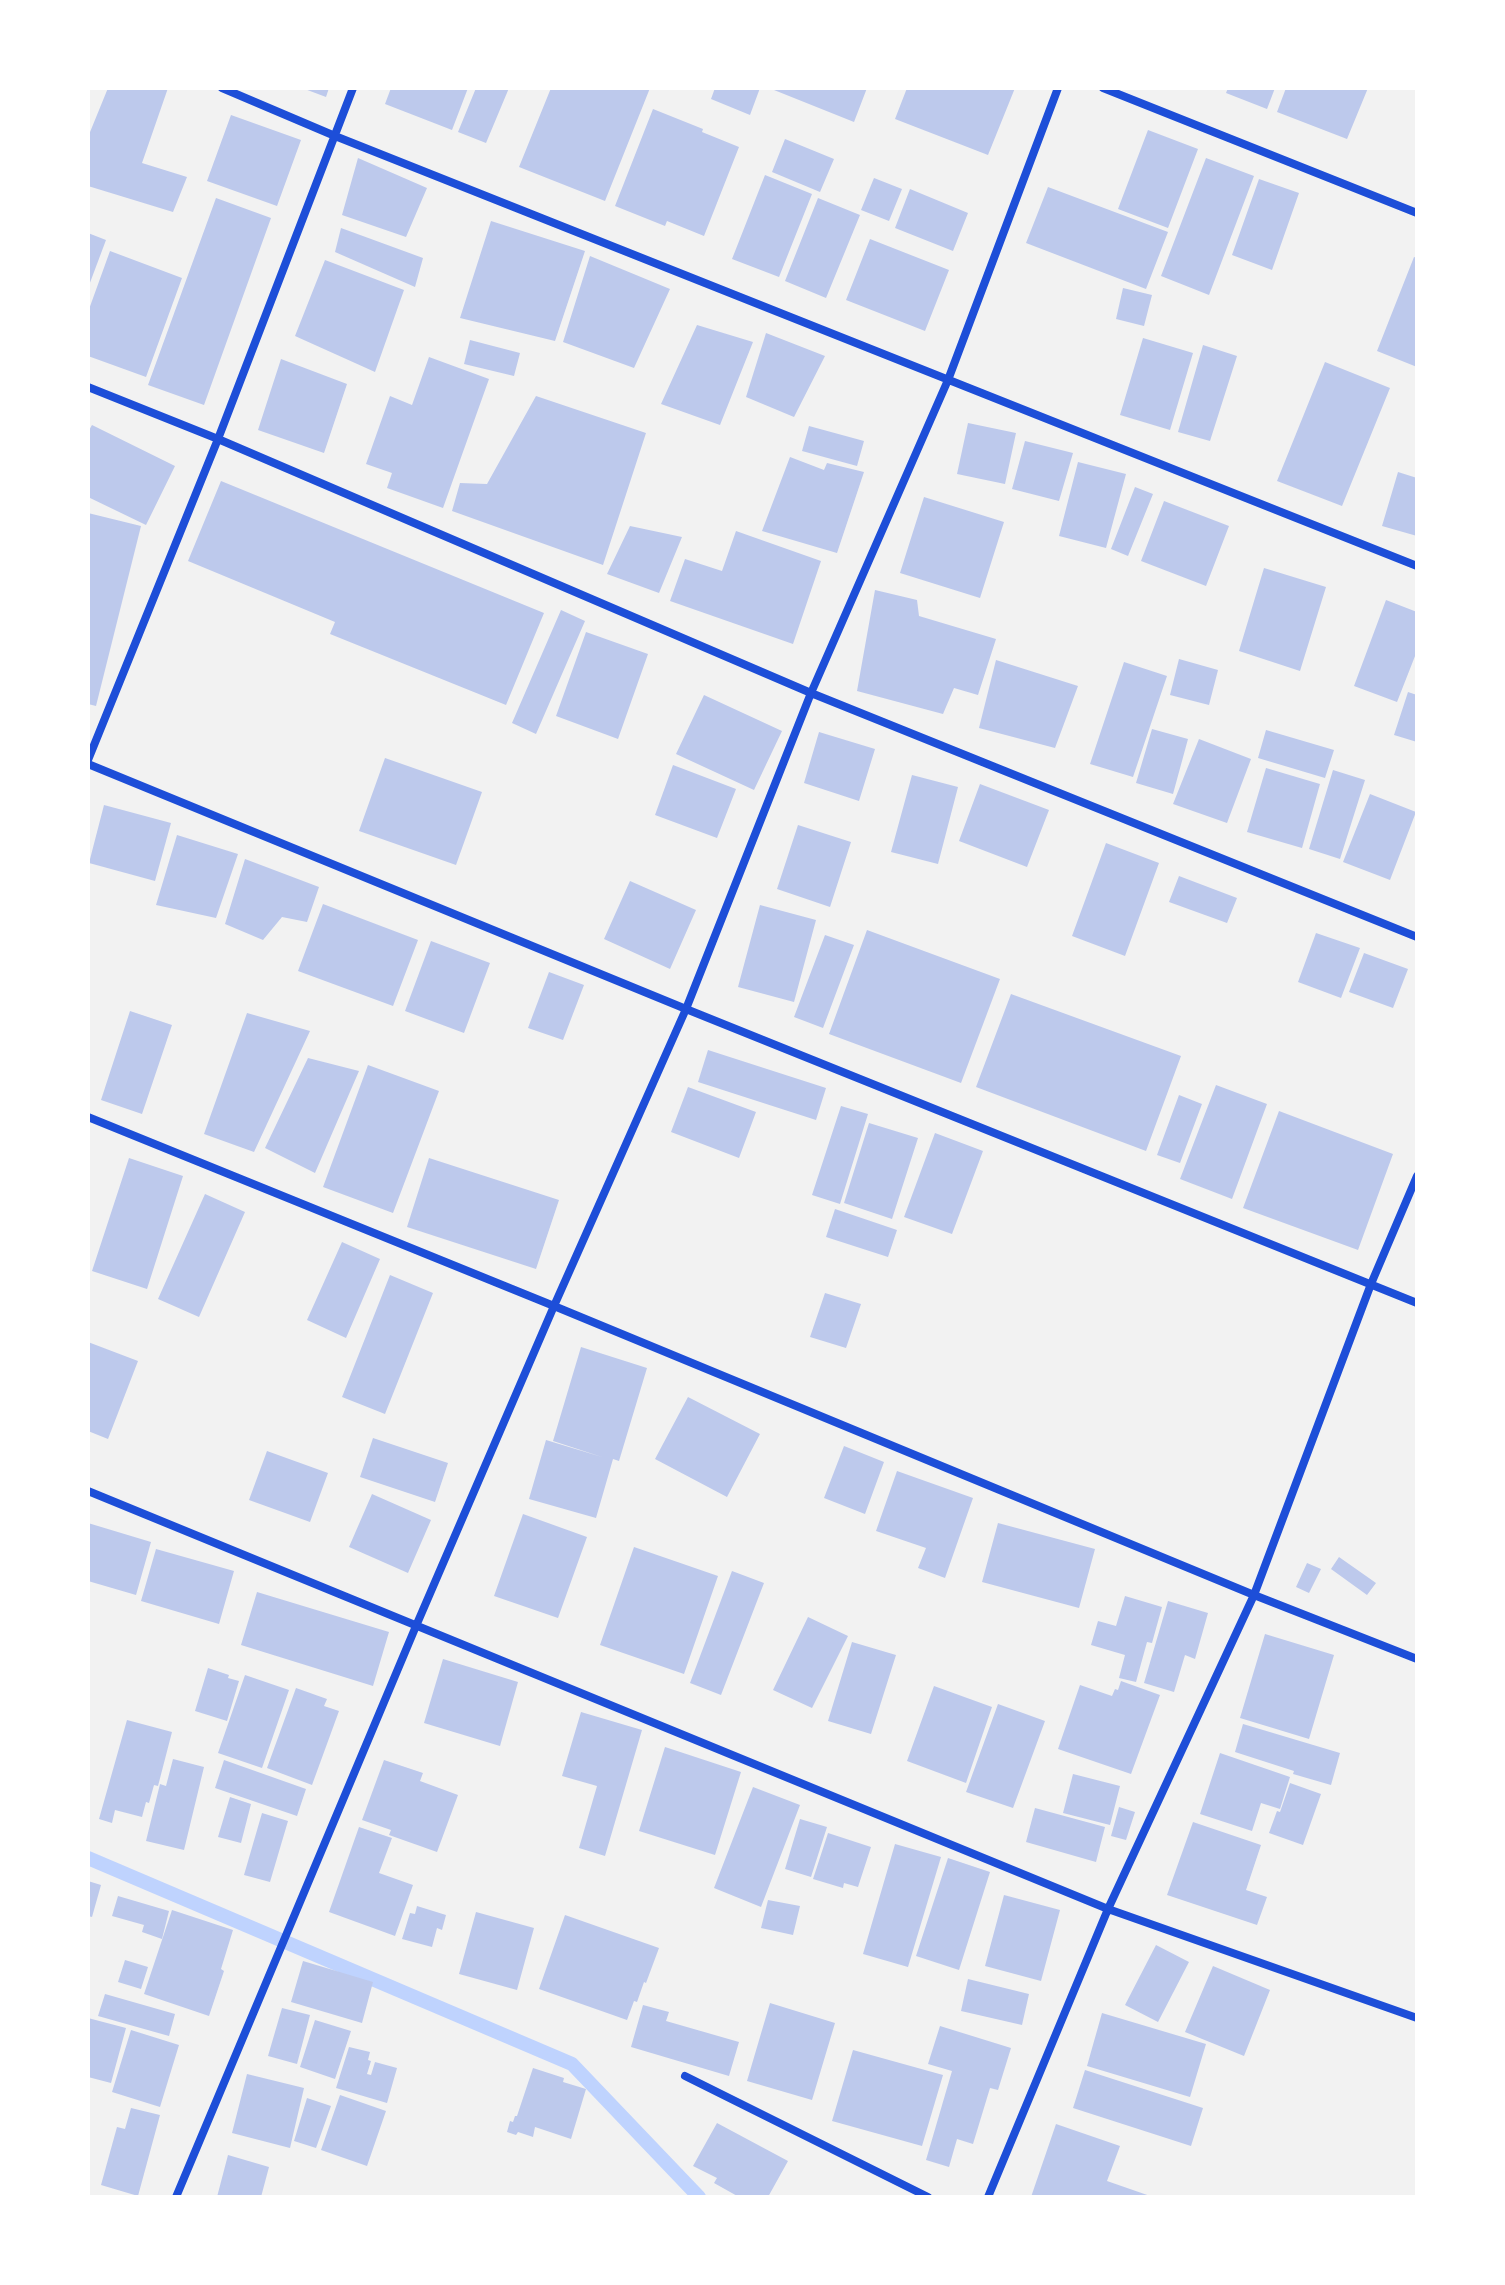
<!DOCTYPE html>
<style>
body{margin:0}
#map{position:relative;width:1505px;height:2285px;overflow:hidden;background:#f2f2f2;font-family:"Fira Sans",sans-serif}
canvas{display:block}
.frame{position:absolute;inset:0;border:90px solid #fff;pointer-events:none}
</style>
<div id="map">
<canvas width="1505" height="2285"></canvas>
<div class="frame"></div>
</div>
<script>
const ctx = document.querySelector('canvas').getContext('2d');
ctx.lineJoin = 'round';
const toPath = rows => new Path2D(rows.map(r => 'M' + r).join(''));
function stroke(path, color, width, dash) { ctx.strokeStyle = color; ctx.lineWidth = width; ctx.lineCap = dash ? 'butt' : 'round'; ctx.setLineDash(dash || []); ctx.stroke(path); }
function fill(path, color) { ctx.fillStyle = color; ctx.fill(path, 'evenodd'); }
stroke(toPath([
 [88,1858,572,2064,699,2197]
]), '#bfd3fe', 14);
fill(toPath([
 [108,88,168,88,142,163,187,177,173,212,88,186,88,137],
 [302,88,329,88,326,97],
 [391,88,468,88,452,130,385,104],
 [476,88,509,88,486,143,458,132],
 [551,88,650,88,605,201,519,167],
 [715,88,760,88,750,115,711,99],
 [769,88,867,88,854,122],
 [907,88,1015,88,988,155,895,119],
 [1228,88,1275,88,1267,109,1226,93],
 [1286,88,1368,88,1347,139,1277,112],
 [653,109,703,129,702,132,739,147,704,236,667,221,665,226,615,206],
 [231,115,301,140,277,206,207,181],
 [1148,130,1198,149,1168,228,1118,209],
 [785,139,834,159,820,192,772,172],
 [358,158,427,188,406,237,342,215],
 [1206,158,1254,176,1209,295,1161,276],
 [765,175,812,194,779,277,732,259],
 [874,178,902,189,889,221,861,210],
 [1259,179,1299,193,1272,270,1232,255],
 [1048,187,1168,232,1146,289,1026,243],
 [910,189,968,213,953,251,895,228],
 [216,198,271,218,204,405,148,385],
 [818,198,860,215,826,298,785,281],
 [491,221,585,251,555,341,460,318],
 [341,228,423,258,415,287,335,252],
 [88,233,106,240,88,288],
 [870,239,949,270,925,331,846,300],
 [110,251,182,278,146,377,88,356,88,312],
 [590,256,670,289,634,368,563,342],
 [1414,257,1417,258,1417,367,1377,351],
 [325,260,404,290,375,372,295,336],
 [1123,288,1152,295,1144,326,1116,319],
 [697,325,753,342,720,425,661,404],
 [766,333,825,356,794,417,746,397],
 [1143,338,1193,353,1170,430,1120,415],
 [470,340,520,353,514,376,464,364],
 [1203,345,1237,356,1210,441,1178,432],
 [429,357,489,379,443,508,387,488,392,473,366,464,390,396,412,405],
 [281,359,347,384,324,453,258,430],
 [1325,362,1390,388,1342,506,1277,481],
 [536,396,646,433,603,565,452,511,460,483,487,484],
 [968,423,1016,433,1005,484,957,474],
 [92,425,175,466,146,525,88,497,88,432],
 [809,426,864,441,857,466,802,451],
 [1025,441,1073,453,1059,501,1012,489],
 [790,457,824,470,827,463,864,472,837,553,762,531],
 [1078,462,1126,474,1106,548,1059,536],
 [1398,472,1417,478,1417,536,1382,526],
 [221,481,544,613,506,705,330,634,335,622,188,561],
 [1135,487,1153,494,1128,556,1111,549],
 [924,497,1004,522,980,598,900,573],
 [1164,501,1229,526,1206,586,1141,561],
 [88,513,141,526,96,706,88,704],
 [630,526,682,537,659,593,607,574],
 [736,531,821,561,793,644,670,601,685,559,722,571],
 [1264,568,1326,587,1300,671,1239,651],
 [875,590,917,600,919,616,996,639,978,695,954,688,943,714,857,691],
 [1386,600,1417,612,1417,651,1397,702,1354,686],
 [561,610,585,621,536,734,512,723],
 [586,632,648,654,618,739,556,716],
 [1179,659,1218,670,1209,705,1170,695],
 [996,660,1078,686,1055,748,979,728],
 [1124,662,1167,676,1133,777,1090,764],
 [1408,692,1417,695,1417,742,1394,735],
 [704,695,782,731,754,790,676,754],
 [1152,729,1188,739,1173,794,1136,783],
 [1266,730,1334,750,1325,778,1258,758],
 [819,732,875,749,859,801,804,783],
 [1199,739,1251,759,1227,823,1173,804],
 [385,758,482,792,456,865,359,831],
 [673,765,736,789,717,838,655,815],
 [1266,768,1320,784,1302,848,1247,832],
 [1333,770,1365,780,1340,859,1309,849],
 [912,775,958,787,938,864,891,852],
 [980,784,1049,810,1027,867,959,841],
 [1370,794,1416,812,1390,880,1343,862],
 [104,805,171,823,155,881,89,863],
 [798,825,851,842,830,907,777,889],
 [177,835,238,854,216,918,156,905],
 [1106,843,1159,863,1125,956,1072,936],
 [245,859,319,887,307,922,282,917,263,940,225,924],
 [1179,876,1237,898,1227,923,1169,902],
 [630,881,696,910,670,969,604,939],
 [323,904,418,940,393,1006,298,971],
 [760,905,816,920,794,1002,738,987],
 [867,930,1000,979,961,1083,829,1034],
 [1316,933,1360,948,1341,998,1298,982],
 [825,935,854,945,823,1028,794,1017],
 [431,941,490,963,464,1033,405,1011],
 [1364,953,1408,969,1393,1008,1349,992],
 [549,972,584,985,563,1040,528,1028],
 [1011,994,1181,1056,1146,1151,976,1087],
 [130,1011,172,1025,142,1114,101,1100],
 [247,1013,310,1031,254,1152,204,1134],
 [708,1050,826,1088,816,1120,698,1082],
 [308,1058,359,1071,315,1173,265,1148],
 [368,1065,439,1091,393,1213,323,1187],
 [1216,1085,1267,1104,1232,1199,1180,1179],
 [688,1087,756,1112,739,1158,671,1132],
 [1179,1095,1202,1104,1180,1163,1157,1155],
 [841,1106,868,1114,840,1204,812,1195],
 [1279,1111,1393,1154,1358,1250,1243,1208],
 [869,1123,918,1138,892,1219,844,1203],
 [935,1133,983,1151,952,1234,904,1217],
 [129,1158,183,1176,147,1289,92,1271],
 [429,1158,559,1200,536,1269,407,1227],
 [205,1194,245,1212,199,1317,158,1299],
 [835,1209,897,1230,888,1257,826,1237],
 [342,1242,380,1259,346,1338,307,1320],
 [390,1275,433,1293,385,1414,342,1397],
 [825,1293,861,1304,846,1348,810,1337],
 [88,1342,138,1361,108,1439,88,1431],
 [581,1347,647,1368,619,1461,613,1459,596,1518,529,1499,546,1440,602,1457,553,1441],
 [688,1397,760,1434,727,1497,655,1459],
 [373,1438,448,1463,435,1502,360,1477],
 [844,1446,884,1462,865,1514,824,1498],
 [267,1451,328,1473,310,1522,249,1500],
 [897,1471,973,1498,945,1578,918,1568,926,1548,876,1531],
 [372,1494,431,1520,408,1573,349,1547],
 [523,1514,587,1537,558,1618,494,1596],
 [88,1523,151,1542,136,1595,88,1581],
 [998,1523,1095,1549,1079,1608,982,1582],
 [634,1547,718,1576,684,1674,600,1645],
 [156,1549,234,1571,219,1624,141,1601],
 [1339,1557,1376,1583,1367,1595,1331,1569],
 [1307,1563,1321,1569,1309,1593,1296,1587],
 [732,1571,764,1583,721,1695,690,1683],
 [257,1592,389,1632,373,1686,241,1645],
 [1125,1596,1162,1607,1152,1643,1147,1642,1136,1682,1119,1678,1125,1655,1091,1645,1098,1621,1116,1626],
 [1168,1601,1208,1613,1195,1659,1185,1655,1174,1692,1144,1683],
 [808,1617,848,1636,812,1708,773,1690],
 [1265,1634,1334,1655,1309,1739,1240,1718],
 [852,1642,896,1655,871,1734,828,1721],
 [443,1659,518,1682,500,1746,424,1723],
 [208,1668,229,1675,228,1678,239,1681,227,1721,195,1711],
 [245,1675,289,1690,262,1768,218,1753],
 [1121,1681,1160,1695,1131,1774,1058,1749,1080,1685,1112,1696,1115,1689,1118,1690],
 [934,1686,992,1707,966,1783,907,1761],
 [296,1688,327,1699,324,1706,339,1711,312,1785,267,1768],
 [998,1704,1045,1721,1013,1808,966,1792],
 [581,1712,642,1730,605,1856,579,1848,597,1786,562,1776],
 [127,1720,172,1732,158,1786,154,1785,149,1803,146,1802,142,1817,115,1810,112,1823,99,1819],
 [1243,1724,1340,1753,1331,1785,1293,1774,1294,1771,1235,1752],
 [665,1747,741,1772,715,1855,639,1831],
 [1220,1753,1290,1777,1280,1809,1261,1803,1252,1831,1200,1814],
 [173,1759,204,1767,184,1850,146,1841,160,1784,166,1786],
 [224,1760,306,1789,297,1816,215,1788],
 [384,1760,423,1773,420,1781,458,1795,437,1852,389,1835,391,1830,362,1820],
 [1073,1774,1120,1786,1110,1825,1063,1813],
 [1290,1783,1321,1794,1303,1845,1269,1833,1277,1811,1280,1812],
 [753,1787,800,1805,761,1907,714,1888],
 [230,1797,251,1804,241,1843,218,1837],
 [1119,1807,1135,1812,1126,1840,1111,1836],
 [1035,1808,1105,1827,1096,1862,1026,1842],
 [262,1813,288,1821,270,1882,244,1875],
 [800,1819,827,1827,811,1877,785,1869],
 [1193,1822,1261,1845,1246,1890,1267,1897,1257,1925,1167,1895],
 [359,1827,392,1838,379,1873,413,1885,395,1936,329,1912],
 [828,1833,871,1847,858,1887,844,1883,843,1888,813,1879],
 [895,1844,941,1857,908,1967,863,1954],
 [948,1858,990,1872,959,1970,916,1956],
 [88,1881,101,1885,92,1917,88,1916],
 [1004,1895,1060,1910,1041,1981,985,1966],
 [118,1896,169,1911,162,1939,142,1932,144,1925,112,1916],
 [768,1900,800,1906,793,1935,761,1928],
 [417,1906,446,1915,442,1930,437,1928,432,1947,402,1939,410,1913,415,1914],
 [172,1910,233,1930,221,1969,224,1971,209,2016,144,1994],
 [476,1912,534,1928,517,1990,459,1974],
 [565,1915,659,1948,646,1983,644,1982,637,2002,634,2001,627,2020,539,1989],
 [1156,1945,1189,1962,1158,2022,1125,2005],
 [125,1960,148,1967,141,1989,118,1982],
 [303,1961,373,1982,362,2023,291,2002],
 [1213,1966,1270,1990,1244,2056,1185,2032],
 [968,1979,1029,1994,1022,2025,961,2011],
 [105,1994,175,2014,169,2036,98,2016],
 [770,2003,835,2023,812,2100,747,2081],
 [643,2005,669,2012,666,2021,739,2042,729,2076,631,2047],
 [282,2008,310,2015,297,2064,268,2056],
 [1102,2013,1206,2044,1190,2097,1087,2066],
 [88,2018,126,2028,111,2083,88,2077],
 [315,2020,351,2031,335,2079,300,2067],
 [940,2026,1011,2048,998,2090,990,2088,973,2144,957,2139,949,2167,926,2160,952,2071,928,2064],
 [131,2030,179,2045,160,2107,112,2092],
 [349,2047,370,2052,368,2060,371,2061,367,2074,371,2075,375,2062,397,2068,387,2103,336,2088],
 [853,2050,943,2075,922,2146,832,2121],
 [533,2068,564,2078,563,2082,586,2089,571,2139,535,2127,533,2137,518,2132,516,2135,507,2132,510,2121,513,2122,515,2116,517,2116],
 [1085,2070,1203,2108,1191,2146,1073,2108],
 [247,2074,304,2088,290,2148,232,2133],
 [340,2095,386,2111,367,2166,321,2150],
 [307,2098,331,2106,316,2148,294,2141],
 [131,2108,160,2115,138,2196,101,2185,117,2127,125,2129],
 [717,2123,788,2161,768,2197,739,2197,714,2183,717,2178,693,2166],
 [1056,2124,1120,2146,1107,2181,1153,2197,1031,2197],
 [228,2155,269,2167,261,2197,217,2197]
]), '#bdc9ec');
stroke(toPath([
 [222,88,335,136,1417,566],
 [1103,88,1417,213],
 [88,387,218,439,811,693,1417,937],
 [88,760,218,439,353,88],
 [88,764,686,1009,1417,1303],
 [88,1117,554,1306,1254,1595,1417,1659],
 [88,1491,1108,1909,1417,2018],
 [685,2076,928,2197],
 [176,2197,416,1626,554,1306,686,1009,811,693,948,380,1058,88],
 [988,2197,1108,1909,1254,1595,1371,1284,1417,1176]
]), '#1d4ed8', 8);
</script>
